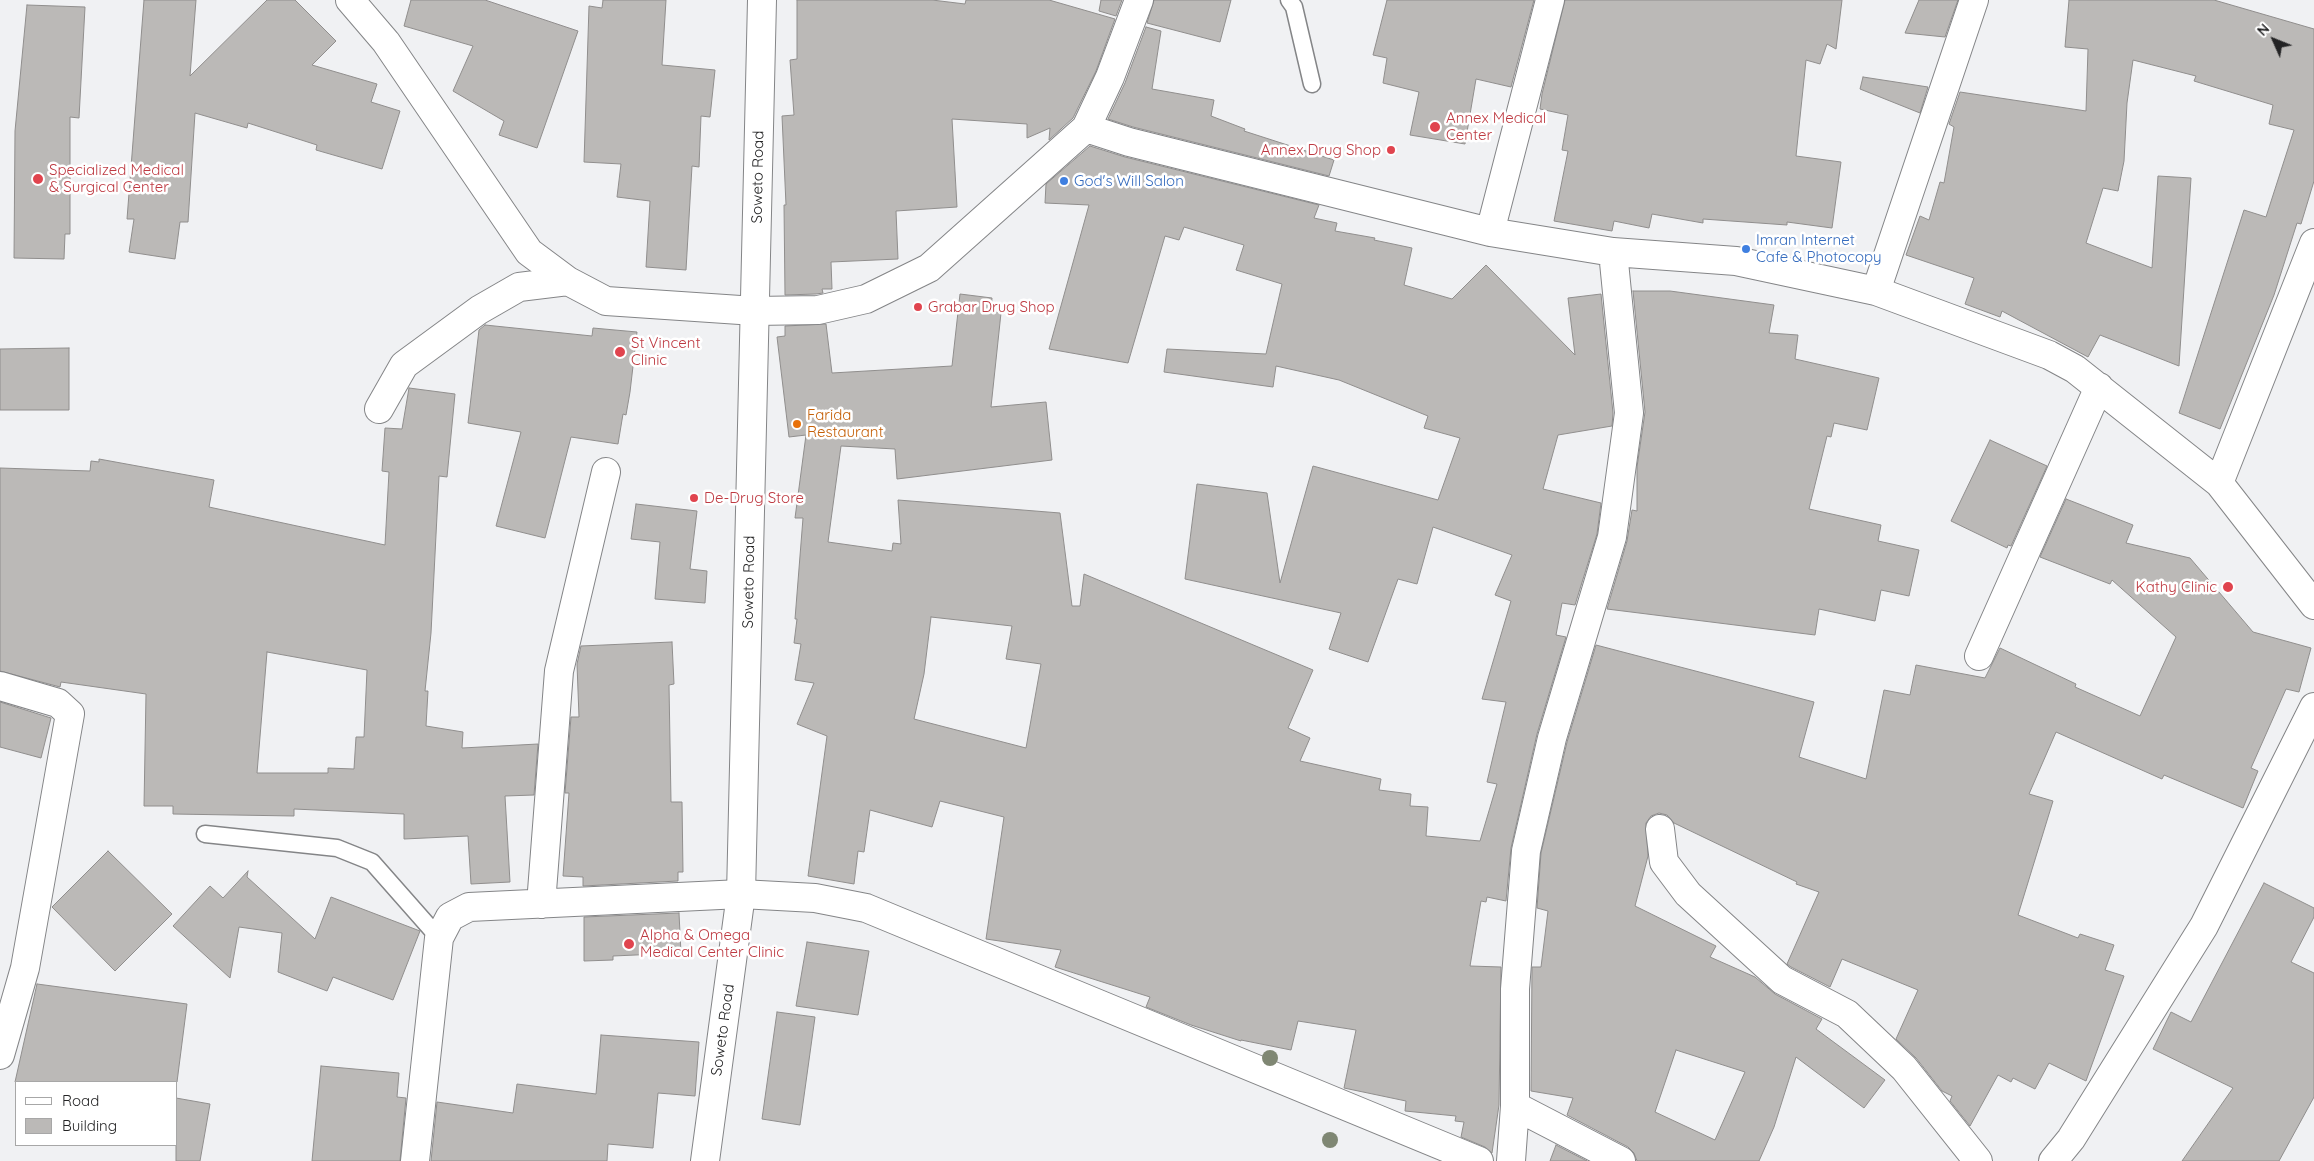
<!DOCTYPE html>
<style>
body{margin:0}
#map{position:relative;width:2314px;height:1161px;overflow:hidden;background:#f0f1f3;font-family:Quicksand,sans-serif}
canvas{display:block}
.legend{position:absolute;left:15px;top:1081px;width:162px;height:65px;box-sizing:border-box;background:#fff;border:1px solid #a7a7a7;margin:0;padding:6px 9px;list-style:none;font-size:15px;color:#232324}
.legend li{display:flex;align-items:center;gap:10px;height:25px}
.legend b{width:25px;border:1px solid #a7a7a7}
.north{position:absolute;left:2249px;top:15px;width:50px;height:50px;-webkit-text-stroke:4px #fff;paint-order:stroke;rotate:314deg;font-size:14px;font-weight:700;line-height:20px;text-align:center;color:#232324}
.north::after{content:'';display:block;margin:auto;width:18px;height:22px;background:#232324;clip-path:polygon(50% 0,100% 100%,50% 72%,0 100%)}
</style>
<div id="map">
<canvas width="2314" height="1161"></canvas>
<ul class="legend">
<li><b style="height:6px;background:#fff"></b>Road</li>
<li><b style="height:14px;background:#bbb9b7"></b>Building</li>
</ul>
<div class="north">N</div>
</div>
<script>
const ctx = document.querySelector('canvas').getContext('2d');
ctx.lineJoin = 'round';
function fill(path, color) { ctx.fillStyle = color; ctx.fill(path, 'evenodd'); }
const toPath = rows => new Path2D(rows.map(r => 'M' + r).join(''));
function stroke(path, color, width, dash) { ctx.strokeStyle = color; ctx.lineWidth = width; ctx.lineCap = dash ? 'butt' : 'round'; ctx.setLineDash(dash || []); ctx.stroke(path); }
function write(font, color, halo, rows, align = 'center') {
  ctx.font = font + ' Quicksand,sans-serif'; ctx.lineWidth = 5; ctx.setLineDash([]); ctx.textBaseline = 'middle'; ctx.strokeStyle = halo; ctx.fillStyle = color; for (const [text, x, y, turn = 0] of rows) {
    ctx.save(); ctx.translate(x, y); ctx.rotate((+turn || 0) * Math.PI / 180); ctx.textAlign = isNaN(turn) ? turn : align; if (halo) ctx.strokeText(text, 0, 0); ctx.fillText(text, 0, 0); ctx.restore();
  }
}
const building = toPath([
 [144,0,196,0,190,76,267,0,295,0,336,41,312,65,377,84,371,102,400,111,382,169,316,150,317,145,248,123,247,128,195,113,188,222,180,222,175,259,129,252,134,219,127,219,144,0],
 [411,0,485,0,578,31,537,148,499,135,504,121,453,91,473,46,404,26,411,0],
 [603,0,666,0,662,65,715,70,710,117,701,116,699,167,692,166,686,270,646,267,650,201,617,197,621,164,584,162,589,6,602,8,603,0],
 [797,0,932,0,965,4,966,0,1049,0,1115,19,1096,71,1073,118,1049,140,1050,128,1027,138,1027,124,952,119,957,207,896,211,898,259,831,262,832,289,822,289,823,293,816,294,785,295,784,205,786,205,782,116,794,115,790,60,797,59,797,0],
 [1101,0,1122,0,1116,16,1099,11,1101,0],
 [1154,0,1231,0,1220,42,1147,23,1154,0],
 [1387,0,1534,0,1511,87,1476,79,1465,144,1410,135,1419,92,1383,83,1387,58,1373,55,1387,0],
 [1565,0,1842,0,1836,49,1827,44,1820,64,1806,60,1796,156,1841,162,1832,228,1787,222,1787,225,1703,219,1703,223,1652,214,1649,228,1614,221,1612,231,1554,221,1568,151,1562,150,1568,115,1540,109,1542,94,1565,0],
 [1919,0,1958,0,1945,37,1905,33,1919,0],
 [2069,0,2214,0,2314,29,2314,181,2301,224,2297,223,2274,295,2220,429,2179,413,2244,210,2266,217,2294,130,2269,124,2273,105,2194,81,2196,76,2133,60,2127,103,2124,161,2118,191,2103,188,2086,243,2152,268,2158,176,2191,178,2179,366,2100,335,2088,357,2002,311,2000,317,1965,304,1974,278,1906,255,1920,216,1929,220,1940,182,1944,183,1954,127,1949,124,1960,92,2086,111,2088,49,2065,47,2069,0],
 [27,5,85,7,79,118,70,117,70,234,65,234,64,259,14,258,15,131,27,5],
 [1146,27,1161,31,1152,89,1214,100,1211,116,1245,129,1244,131,1334,160,1329,176,1133,127,1108,119,1125,83,1146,27],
 [1863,77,1928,87,1920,113,1860,89,1863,77],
 [1090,146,1125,157,1319,205,1314,218,1337,223,1335,231,1375,238,1374,240,1412,248,1404,285,1452,299,1486,265,1575,355,1568,298,1601,294,1613,413,1612,426,1558,435,1543,489,1601,503,1597,534,1575,605,1562,603,1556,635,1566,637,1537,734,1511,848,1506,901,1487,897,1486,902,1481,901,1470,966,1501,967,1499,1105,1492,1153,1485,1147,1461,1137,1464,1122,1455,1121,1456,1116,1405,1111,1406,1101,1344,1088,1356,1030,1298,1021,1291,1050,1241,1040,1241,1041,1191,1025,1146,1007,1150,997,1055,967,1061,950,986,939,1004,817,940,801,932,827,870,810,864,852,858,851,854,884,808,876,827,736,797,724,814,683,795,680,801,644,794,643,797,619,795,619,803,518,795,518,806,435,789,437,777,337,785,336,785,326,826,324,832,373,952,366,960,294,992,298,991,311,1001,313,991,407,1046,402,1052,460,897,479,895,449,841,446,828,542,892,551,893,543,901,544,898,500,1060,513,1072,606,1080,606,1084,574,1313,670,1288,728,1310,738,1300,761,1381,779,1379,790,1411,794,1410,806,1428,807,1426,836,1480,841,1497,784,1487,782,1506,702,1482,699,1511,601,1495,595,1512,555,1433,527,1417,584,1398,579,1368,662,1329,649,1341,613,1185,579,1197,484,1267,493,1280,583,1313,466,1438,500,1460,438,1424,428,1428,416,1339,380,1276,366,1273,387,1164,372,1167,349,1266,354,1282,284,1236,270,1244,245,1184,227,1179,240,1165,236,1128,363,1049,349,1089,205,1045,203,1046,184,1090,146],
 [931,617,1012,626,1006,659,1041,664,1026,748,914,719,924,674,931,617],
 [1633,291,1670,291,1774,305,1769,333,1798,335,1795,359,1879,378,1867,430,1834,423,1831,437,1827,436,1809,509,1881,525,1878,541,1919,550,1909,596,1881,590,1875,621,1819,609,1815,635,1607,609,1627,541,1632,510,1637,511,1637,467,1645,412,1633,291],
 [485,325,592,336,593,328,637,332,630,392,626,415,623,414,618,444,571,437,545,538,496,526,521,432,468,423,479,330,485,325],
 [69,348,69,410,0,410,0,349,69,348],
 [409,388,455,394,447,477,439,476,431,633,425,691,428,691,426,726,463,732,462,748,538,744,534,795,505,796,510,882,471,884,468,836,404,839,404,814,294,809,294,816,173,814,173,806,144,806,146,694,61,682,60,687,0,671,0,468,90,471,91,461,99,462,99,459,214,480,209,507,385,545,389,472,382,471,385,428,402,429,409,388],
 [267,652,367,670,364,737,356,737,354,769,328,768,328,773,257,773,267,652],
 [1990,440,2047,466,2011,546,2008,545,2007,548,1951,521,1990,440],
 [2066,499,2133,525,2126,543,2190,558,2253,632,2311,648,2299,692,2286,689,2251,768,2258,771,2243,808,2164,775,2162,779,2056,732,2029,794,2053,801,2018,915,2078,938,2080,934,2114,945,2105,970,2124,976,2086,1081,2049,1063,2035,1089,2013,1078,2011,1082,1998,1075,1970,1126,1950,1101,1952,1096,1942,1091,1916,1058,1896,1039,1918,990,1842,959,1830,987,1791,967,1787,964,1819,892,1796,884,1797,882,1674,823,1667,815,1659,813,1651,816,1646,823,1648,856,1635,906,1716,946,1710,957,1755,977,1775,994,1822,1019,1816,1029,1885,1080,1864,1108,1796,1057,1774,1127,1759,1161,1637,1161,1634,1153,1628,1147,1567,1115,1573,1098,1531,1091,1532,967,1541,967,1548,911,1537,908,1541,853,1567,742,1596,645,1814,702,1799,757,1866,779,1884,690,1910,695,1916,665,1985,678,2000,648,2076,684,2075,687,2140,716,2176,637,2112,580,2110,584,2040,557,2066,499],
 [1676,1050,1745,1072,1715,1140,1655,1112,1676,1050],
 [636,504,697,511,690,569,707,571,705,603,655,599,660,542,631,539,636,504],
 [672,642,674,684,669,685,671,802,682,802,683,872,678,872,678,881,583,886,583,877,563,876,569,793,565,793,571,717,579,717,577,664,581,646,672,642],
 [0,702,51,718,41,758,0,747,0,702],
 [108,851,172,914,115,971,52,907,108,851],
 [248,871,247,877,315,939,331,897,420,931,393,1000,333,977,327,991,278,972,282,933,239,927,230,978,173,926,210,886,223,898,248,871],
 [2264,883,2314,908,2314,917,2291,962,2314,973,2314,1097,2279,1161,2182,1161,2233,1088,2153,1049,2171,1012,2191,1022,2264,883],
 [679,913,681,953,613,956,613,960,584,961,584,917,679,913],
 [807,942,869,951,858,1015,796,1006,807,942],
 [37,984,187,1004,177,1082,15,1082,37,984],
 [777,1012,815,1017,800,1125,762,1119,777,1012],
 [601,1035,699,1042,695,1096,658,1093,653,1148,608,1144,607,1161,431,1161,437,1102,513,1113,517,1084,596,1094,601,1035],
 [321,1066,399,1073,397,1097,406,1098,400,1161,312,1161,321,1066],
 [176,1098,210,1104,200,1161,176,1161,176,1098],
 [1556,1145,1587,1161,1550,1161,1556,1145]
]);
fill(building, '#bbb9b7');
stroke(building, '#908e8d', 1);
const service = toPath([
 [1289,0,1294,7,1312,84],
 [205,834,337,848,372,862,439,938]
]);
const minor = toPath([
 [350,0,386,42,529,252,568,281,606,301,755,311,818,310,866,299,929,268,1086,128,1129,142,1490,232,1613,252,1736,261,1876,291,2049,355,2075,369,2219,483,2314,605],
 [1086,128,1110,77,1139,0],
 [1490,232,1550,0],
 [1876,291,1974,0],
 [379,409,404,365,479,310,519,287,568,281],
 [2219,483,2314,243],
 [1979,656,2099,387],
 [0,686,58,703,70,714,25,968,0,1055],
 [1660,829,1664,862,1688,894,1782,980,1847,1014,1904,1068,1978,1161],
 [541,904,559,671,606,472],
 [1515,1106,1621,1161],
 [415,1161,439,938,450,917,469,907,741,894,815,898,866,908,1479,1161],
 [1511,1161,1515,1106,1515,989,1526,851,1552,738,1612,537,1629,413,1613,252],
 [2053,1161,2071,1139,2204,926,2314,707]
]);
const tertiary = toPath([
 [705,1161,741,894,762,0]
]);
stroke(service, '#848587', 19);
stroke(minor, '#848587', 30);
stroke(tertiary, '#848587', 30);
stroke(service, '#fff', 16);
stroke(minor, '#fff', 28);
stroke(tertiary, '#fff', 28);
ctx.fillStyle = '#7f8773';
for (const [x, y] of [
 [1270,1058],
 [1330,1140]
]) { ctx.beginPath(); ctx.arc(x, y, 8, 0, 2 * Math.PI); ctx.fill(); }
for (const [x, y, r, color] of [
 [1435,127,6,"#e0444e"],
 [1391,150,5,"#e0444e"],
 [38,179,6,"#e0444e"],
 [1064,181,5,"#3f7fe0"],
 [1746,249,5,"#3f7fe0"],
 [918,307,5,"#e0444e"],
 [620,352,6,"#e0444e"],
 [797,424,5,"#e8710a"],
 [694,498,5,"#e0444e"],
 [2228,587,6,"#e0444e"],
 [629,944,6,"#e0444e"]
]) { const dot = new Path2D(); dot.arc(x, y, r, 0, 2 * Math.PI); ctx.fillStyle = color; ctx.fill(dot); stroke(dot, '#fff', 2); }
write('15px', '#be3a42', '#fff', [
 ["Annex Medical",1446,118],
 ["Center",1446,135],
 ["Annex Drug Shop",1381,150,"right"],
 ["Specialized Medical",49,170],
 ["& Surgical Center",49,187],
 ["Grabar Drug Shop",928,307],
 ["St Vincent",631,343],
 ["Clinic",631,360],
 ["De-Drug Store",704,498],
 ["Kathy Clinic",2217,587,"right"],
 ["Alpha & Omega",640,935],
 ["Medical Center Clinic",640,952]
], 'left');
write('15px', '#232324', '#fff', [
 ["Soweto Road",758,177,-89],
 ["Soweto Road",749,582,-89],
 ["Soweto Road",723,1030,-82]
]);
write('15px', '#366cbe', '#fff', [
 ["God's Will Salon",1074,181],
 ["Imran Internet",1756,240],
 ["Cafe & Photocopy",1756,257]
], 'left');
write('15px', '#c56008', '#fff', [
 ["Farida",807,415],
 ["Restaurant",807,432]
], 'left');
</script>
